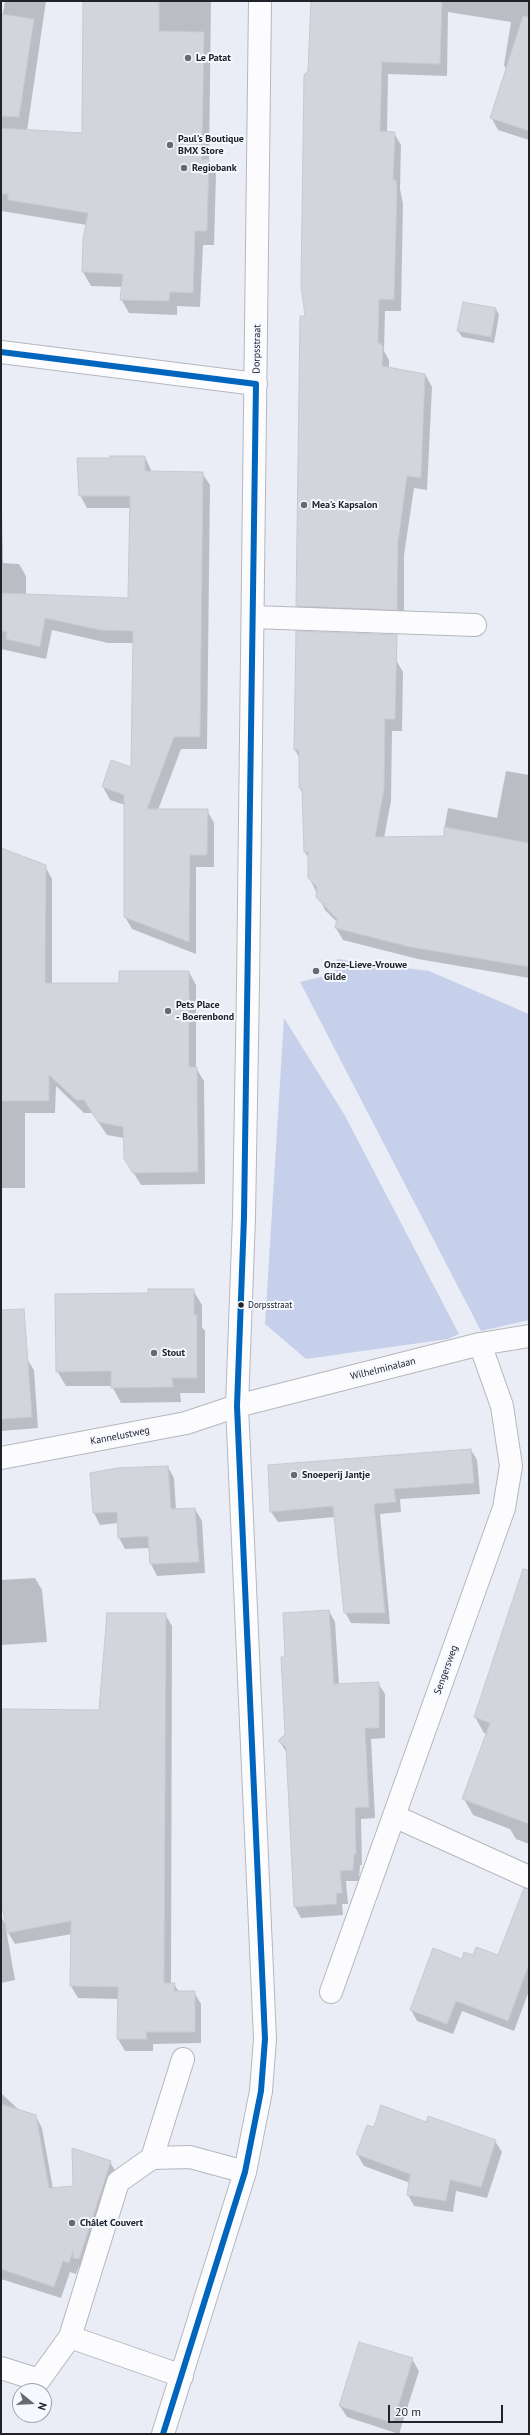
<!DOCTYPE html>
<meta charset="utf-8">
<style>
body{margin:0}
#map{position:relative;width:530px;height:2435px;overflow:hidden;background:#eaedf6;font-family:"PT Sans",sans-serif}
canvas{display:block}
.frame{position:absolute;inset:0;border:2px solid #202329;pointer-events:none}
.north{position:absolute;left:12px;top:2383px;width:40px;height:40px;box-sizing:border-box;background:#f5f8ff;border:1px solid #a0a3a9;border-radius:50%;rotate:108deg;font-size:11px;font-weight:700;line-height:16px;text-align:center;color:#202329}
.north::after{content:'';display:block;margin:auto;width:14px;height:18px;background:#676a71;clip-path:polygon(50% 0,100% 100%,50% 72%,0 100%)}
.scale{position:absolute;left:388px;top:2405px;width:115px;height:18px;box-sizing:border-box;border:2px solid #202329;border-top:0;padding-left:5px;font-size:12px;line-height:14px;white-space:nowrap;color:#202329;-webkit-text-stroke:3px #f5f8ff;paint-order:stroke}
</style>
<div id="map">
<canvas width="530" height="2435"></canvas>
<div class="frame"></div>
<div class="north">N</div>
<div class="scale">20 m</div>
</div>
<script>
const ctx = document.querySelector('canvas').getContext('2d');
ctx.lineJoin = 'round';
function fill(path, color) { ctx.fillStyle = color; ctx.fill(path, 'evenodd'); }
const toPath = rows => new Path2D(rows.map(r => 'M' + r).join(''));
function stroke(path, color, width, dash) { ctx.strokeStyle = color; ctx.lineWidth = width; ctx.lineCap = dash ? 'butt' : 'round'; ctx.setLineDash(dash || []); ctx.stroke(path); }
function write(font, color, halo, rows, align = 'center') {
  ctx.font = font + ' "PT Sans",sans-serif'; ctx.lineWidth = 4; ctx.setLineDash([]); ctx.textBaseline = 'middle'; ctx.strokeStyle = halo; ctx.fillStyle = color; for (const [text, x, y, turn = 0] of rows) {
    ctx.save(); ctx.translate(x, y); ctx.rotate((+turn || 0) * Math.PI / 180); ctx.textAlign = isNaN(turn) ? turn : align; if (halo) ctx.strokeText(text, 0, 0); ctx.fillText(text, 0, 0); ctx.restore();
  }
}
fill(toPath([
 [337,959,429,971,529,1014,529,1320,481,1331,300,982,334,974],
 [284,1018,344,1114,459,1334,448,1339,306,1359,265,1324]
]), '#c7d0ea');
fill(toPath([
 [5,1,46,1,27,131,82,134,84,1,211,1,209,162,216,174,214,245,203,245,200,307,177,306,177,315,129,313,121,299,122,287,91,286,83,272,84,239,87,225,1,211,1,25],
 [311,1,529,1,529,140,498,130,491,117,506,69,504,65,511,22,448,12,447,76,388,74,387,132,394,133,401,145,400,189,403,204,401,311,385,311,384,351,389,360,389,368,425,374,432,387,427,490,414,488,404,555,404,615,304,618,297,606,306,317],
 [496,309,499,315,494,343,462,337,458,331],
 [1,457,3,563,19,564,26,576,26,595,129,599,130,508,87,508,80,495,78,459,145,457,152,472,202,473,210,485,207,749,181,749,158,810,207,810,214,823,214,867,196,867,196,954,132,929,125,917,125,805,110,800,103,787,112,761,132,768,134,643,108,643,52,630,46,659,1,649],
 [396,660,403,672,402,731,392,731,391,801,384,838,445,837,445,825,448,808,497,818,506,771,529,775,529,978,418,959,343,940,336,928,337,922,325,910,309,877,309,860,305,852,303,794,300,788,300,759,295,750],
 [1,849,45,866,52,879,52,984,120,984,189,972,196,985,196,1068,204,1081,205,1184,141,1185,125,1159,124,1138,107,1135,92,1113,84,1113,56,1086,55,1113,25,1113,25,1188,1,1188],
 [193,1290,202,1305,202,1327,205,1331,205,1393,180,1393,181,1402,121,1403,112,1386,66,1386,57,1371,149,1294],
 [27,1359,34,1370,38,1428,1,1431,1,1361],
 [471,1450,477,1460,480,1494,400,1499,401,1512,380,1514,390,1624,351,1623,345,1612,335,1517,278,1522,271,1512],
 [168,1467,174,1478,176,1510,195,1509,202,1521,205,1573,157,1576,151,1564,150,1548,125,1549,119,1538,118,1523,100,1525,94,1513,91,1474],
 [35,1578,42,1590,47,1642,1,1645,1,1580],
 [529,1596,529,1844,516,1839,510,1829,473,1815,464,1799,487,1734,484,1733,475,1717],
 [329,1611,335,1622,339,1684,378,1683,385,1694,385,1738,371,1739,375,1818,361,1819,362,1865,360,1865,359,1881,346,1881,348,1904,342,1904,343,1915,301,1918,295,1907,287,1753,279,1741,286,1734,286,1657],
 [165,1614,172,1626,171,1984,174,1984,179,1992,194,1992,201,2004,201,2043,153,2044,153,2051,125,2051,118,2039,119,1999,78,1998,71,1986,72,1934,15,1944,6,1929,15,1980,1,1983,1,1916,6,1926,1,1894,1,1710,100,1711],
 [529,1923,529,1991,514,2031,462,2011,453,2034,417,2021,411,2010,463,1960,474,1956,499,1956],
 [1,2093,20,2111,35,2115,42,2128,53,2189,74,2187,110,2162,117,2174,81,2270,79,2266,76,2274,70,2272,61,2298,1,2279],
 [367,2126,495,2141,502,2152,487,2198,456,2191,453,2212,414,2206,408,2195,410,2183,364,2166,357,2154],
 [412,2359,419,2371,399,2434,347,2417,340,2406]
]), '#0003');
const building = toPath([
 [83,1,159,1,159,31,204,32,202,160,209,159,207,231,195,231,193,293,170,292,169,301,120,300,123,274,82,272,83,239,88,213,8,200,8,194,1,194,1,128,82,133,83,1],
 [311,1,442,1,440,64,382,62,380,131,395,132,393,180,396,180,397,191,394,300,379,299,378,342,383,346,382,366,425,374,421,478,407,476,398,542,397,610,296,606,300,316,305,316,301,285,304,75,308,71,311,1],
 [1,14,34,19,19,117,1,116,1,14],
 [523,16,529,17,529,131,490,118,523,16],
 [463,302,496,308,491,337,457,331,463,302],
 [110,456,145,456,145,471,203,472,200,737,174,737,147,809,208,809,207,855,190,855,189,942,124,917,124,795,102,787,111,760,131,767,133,631,100,630,45,618,40,647,6,639,7,632,1,631,1,593,128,598,130,496,79,496,77,458,110,458,110,456],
 [296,631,397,635,395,719,385,719,384,789,375,837,444,836,444,827,529,843,529,967,410,947,335,928,337,919,316,897,317,887,308,878,308,852,304,852,302,788,299,788,299,750,294,750,296,631],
 [1,848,46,865,45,983,119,983,119,971,189,971,189,1067,197,1067,198,1172,133,1173,124,1159,123,1127,98,1122,84,1100,76,1100,49,1075,49,1101,1,1101,1,848],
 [148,1289,194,1289,194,1315,197,1315,197,1378,172,1378,173,1387,111,1388,111,1371,56,1372,55,1294,148,1293,148,1289],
 [24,1309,32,1417,1,1419,1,1310,24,1309],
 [471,1449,474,1483,394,1489,396,1502,374,1504,385,1613,344,1613,333,1506,270,1512,268,1465,471,1449],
 [168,1466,171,1509,195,1508,199,1562,150,1564,148,1536,118,1538,117,1512,93,1513,90,1473,117,1468,168,1466],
 [523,1569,529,1570,529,1824,462,1799,490,1723,474,1717,523,1569],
 [329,1610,334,1684,379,1682,379,1728,365,1728,369,1807,355,1808,356,1854,354,1854,353,1870,340,1871,342,1893,336,1893,337,1904,294,1907,286,1747,278,1741,285,1734,281,1657,285,1657,283,1613,329,1610],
 [107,1613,166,1613,164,1983,175,1983,174,1991,195,1991,195,2032,146,2032,147,2039,117,2039,118,1987,70,1986,71,1921,7,1933,1,1900,1,1709,99,1710,107,1613],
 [524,1888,529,1889,529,1964,508,2021,456,2001,447,2024,410,2010,433,1948,462,1959,464,1952,473,1955,476,1947,498,1955,524,1888],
 [1,2104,36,2115,49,2188,73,2186,72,2148,111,2161,79,2259,73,2258,73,2251,69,2263,63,2261,54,2287,1,2269,1,2104],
 [381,2105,426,2122,428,2116,496,2140,481,2187,450,2180,446,2201,407,2195,410,2174,356,2154,367,2125,374,2127,381,2105],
 [359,2342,413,2358,393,2423,339,2406,359,2342]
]);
fill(building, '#d3d5dd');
stroke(building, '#c6c9d0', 1);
const minor = toPath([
 [1,352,256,384],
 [253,617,475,625],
 [1,1458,186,1423,237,1406,480,1344,529,1336],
 [394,1816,529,1877],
 [331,1992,504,1508,511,1466,502,1406,480,1344],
 [152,2158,183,2059],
 [1,2368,39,2380,70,2337],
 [182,2376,70,2337,118,2182,152,2158,190,2157,245,2172],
 [163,2434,245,2172,261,2091,265,2039,237,1406,244,1217,248,984,260,1]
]);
stroke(minor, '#b5b7be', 24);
stroke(minor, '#fcfcfe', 22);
stroke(toPath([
 [1,352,256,384],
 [163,2434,245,2172,261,2091,265,2039,237,1406,244,1217,256,384]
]), '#0065bd', 6);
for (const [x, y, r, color] of [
 [188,58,4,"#676a71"],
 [170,145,4,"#676a71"],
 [184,168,4,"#676a71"],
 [304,505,4,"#676a71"],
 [316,971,4,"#676a71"],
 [168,1011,4,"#676a71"],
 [241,1305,3.5,"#202329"],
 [154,1353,4,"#676a71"],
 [294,1475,4,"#676a71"],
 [72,2223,4,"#676a71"]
]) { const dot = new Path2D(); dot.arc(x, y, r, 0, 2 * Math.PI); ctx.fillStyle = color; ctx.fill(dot); stroke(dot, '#f5f8ff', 1.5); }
write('9px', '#202329', '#f5f8ff', [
 ["Dorpsstraat",248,1305]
], 'left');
write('bold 10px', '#202329', '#f5f8ff', [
 ["Le Patat",196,58],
 ["Paul's Boutique",178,139],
 ["BMX Store",178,151],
 ["Regiobank",192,168],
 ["Mea's Kapsalon",312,505],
 ["Onze-Lieve-Vrouwe",324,965],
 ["Gilde",324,977],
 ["Pets Place",176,1005],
 ["- Boerenbond",176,1017],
 ["Stout",162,1353],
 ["Snoeperij Jantje",302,1475],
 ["Châlet Couvert",80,2223]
], 'left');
write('10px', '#202329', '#f5f8ff', [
 ["Dorpsstraat",257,349,-89],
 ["Wilhelminalaan",383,1369,-14],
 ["Kannelustweg",120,1436,-11],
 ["Sengersweg",446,1670,-70]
]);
</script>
